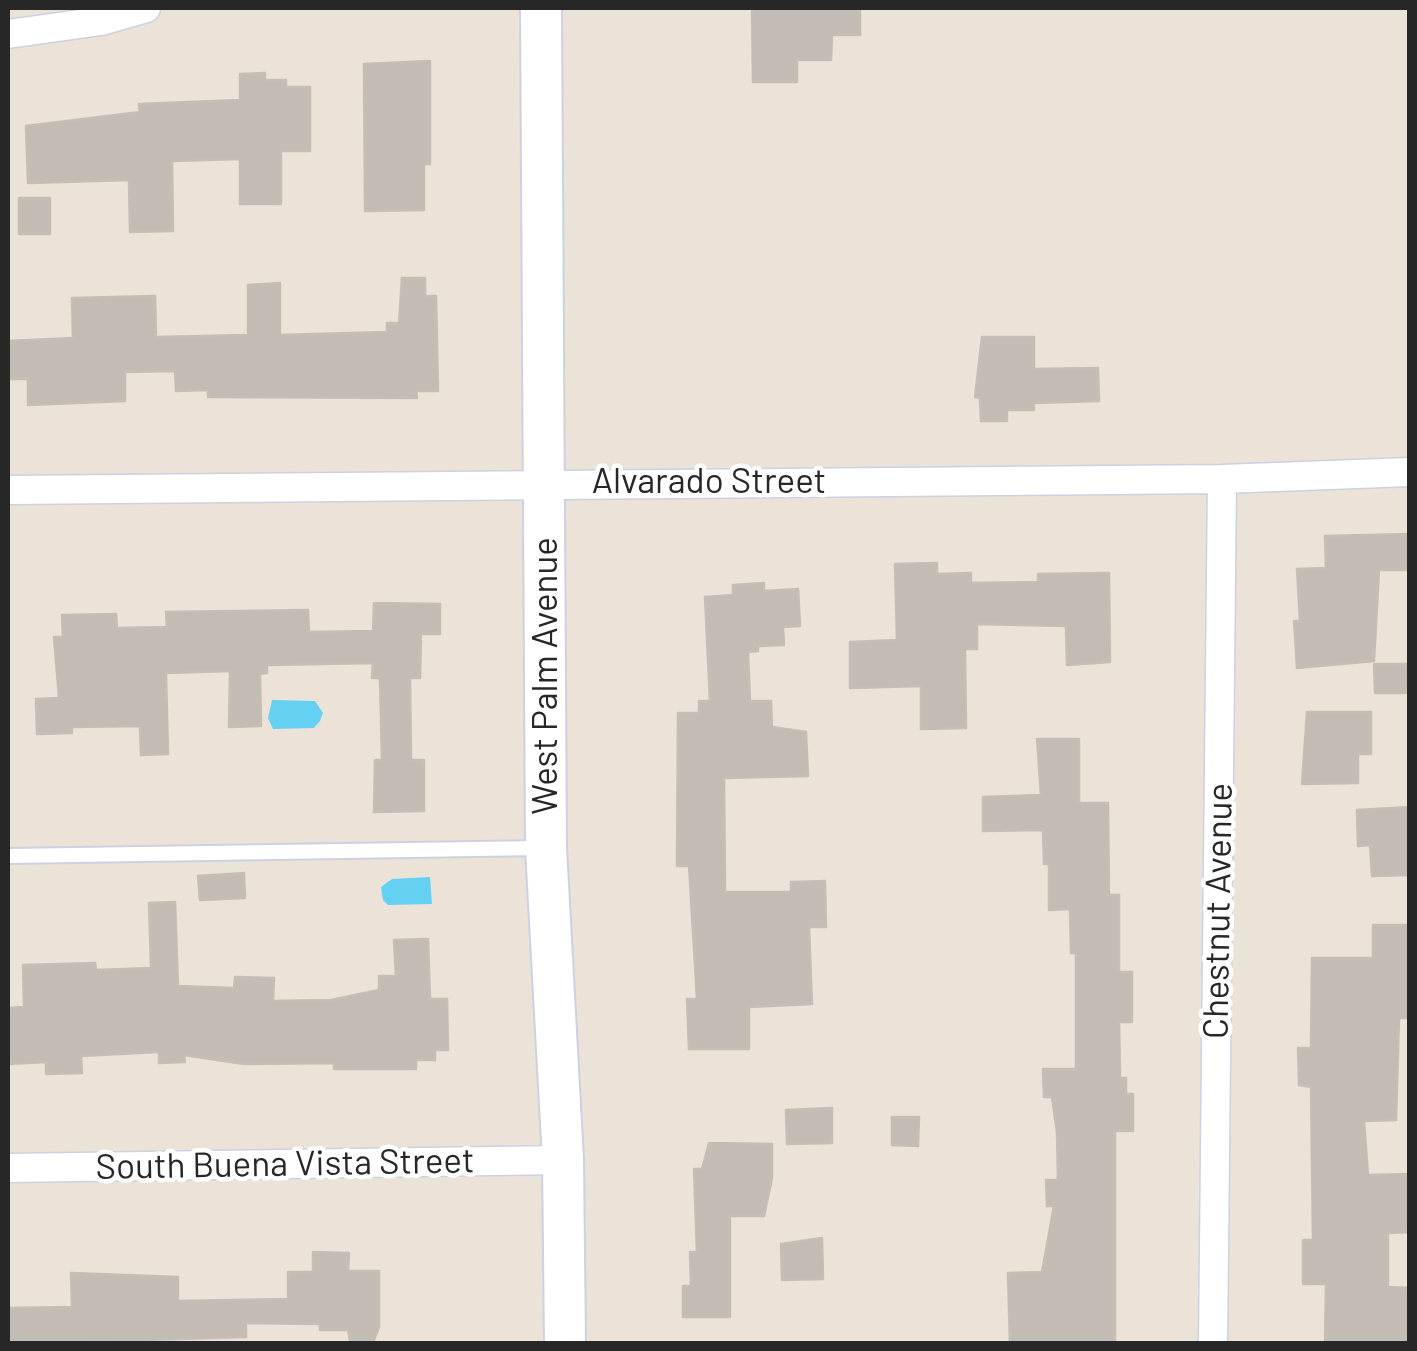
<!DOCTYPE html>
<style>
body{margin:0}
#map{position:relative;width:1417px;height:1351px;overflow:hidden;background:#ebe2d8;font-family:Barlow,sans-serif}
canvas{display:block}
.frame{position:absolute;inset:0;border:10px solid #272727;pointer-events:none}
</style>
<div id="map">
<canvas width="1417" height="1351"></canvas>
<div class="frame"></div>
</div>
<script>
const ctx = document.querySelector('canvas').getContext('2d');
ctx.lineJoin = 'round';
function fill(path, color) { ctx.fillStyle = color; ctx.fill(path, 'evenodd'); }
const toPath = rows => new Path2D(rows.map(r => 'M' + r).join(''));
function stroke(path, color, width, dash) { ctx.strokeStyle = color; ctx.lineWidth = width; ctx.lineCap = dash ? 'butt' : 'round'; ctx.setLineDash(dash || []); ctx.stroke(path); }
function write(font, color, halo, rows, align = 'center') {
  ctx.font = font + ' Barlow,sans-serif'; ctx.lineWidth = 9; ctx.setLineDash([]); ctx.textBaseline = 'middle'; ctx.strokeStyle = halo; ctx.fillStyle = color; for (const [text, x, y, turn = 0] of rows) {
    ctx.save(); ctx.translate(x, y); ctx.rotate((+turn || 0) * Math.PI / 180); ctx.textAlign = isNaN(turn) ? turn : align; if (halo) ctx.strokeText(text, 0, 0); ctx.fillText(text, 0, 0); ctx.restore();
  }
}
fill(toPath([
 [272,700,315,701,323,713,320,721,314,728,273,729,268,718],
 [430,877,432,904,388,905,383,900,381,887,392,879]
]), '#64d1f3');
const building = toPath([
 [752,8,860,8,860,35,832,35,831,60,797,60,797,82,753,82,752,8],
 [430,61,430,164,424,164,424,210,365,211,364,64,430,61],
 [265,73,265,80,286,80,286,87,310,87,310,151,281,151,281,204,240,204,240,159,172,161,173,231,130,232,129,180,28,183,26,126,140,112,139,104,240,100,240,74,265,73],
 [19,198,50,198,50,234,19,234,19,198],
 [402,278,425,278,425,296,436,296,438,391,416,391,417,398,208,397,208,390,176,391,175,371,125,372,125,401,28,405,28,379,8,379,8,341,73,338,72,298,155,296,156,337,248,335,248,285,280,283,280,335,387,332,387,323,399,323,402,278],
 [982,337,1034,337,1034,369,1098,368,1099,401,1034,403,1034,410,1007,410,1007,421,981,421,980,398,975,397,982,337],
 [1410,534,1410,570,1379,570,1374,661,1297,668,1294,621,1300,621,1297,569,1326,568,1325,536,1410,534],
 [937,563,937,574,971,573,971,583,1038,582,1038,574,1109,573,1110,662,1067,665,1066,626,977,624,977,649,965,649,966,728,921,729,921,686,850,688,850,642,897,640,895,564,937,563],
 [764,583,764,591,798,589,800,626,783,627,784,645,758,646,758,651,748,652,750,701,771,701,772,727,806,732,808,776,724,778,725,892,791,892,791,882,825,881,826,927,809,927,812,1004,749,1007,749,1049,689,1049,687,999,697,999,689,866,677,866,678,713,699,713,699,701,710,701,705,597,733,595,733,585,764,583],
 [374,603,440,604,440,634,421,634,420,678,410,678,411,760,424,760,424,811,374,812,375,760,382,760,380,678,372,678,373,663,267,665,267,673,260,674,261,726,229,727,230,671,166,673,168,754,141,755,140,726,72,727,72,733,37,734,36,699,59,698,54,637,63,637,62,615,116,614,117,628,167,627,166,612,308,610,309,632,373,631,374,603],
 [1374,664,1410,664,1410,693,1375,693,1374,664],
 [1307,712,1371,712,1371,754,1358,754,1358,783,1302,784,1307,712],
 [1037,739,1079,739,1079,803,1108,803,1109,895,1119,895,1119,972,1132,972,1132,1022,1119,1022,1120,1078,1126,1078,1126,1094,1133,1094,1133,1131,1115,1131,1115,1344,1010,1344,1008,1273,1042,1272,1054,1206,1047,1206,1046,1180,1058,1180,1057,1132,1052,1097,1044,1097,1043,1069,1076,1069,1076,953,1071,953,1070,909,1049,910,1049,864,1044,864,1043,830,983,831,983,797,1041,795,1037,739],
 [1410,807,1410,875,1372,876,1370,845,1358,846,1357,810,1410,807],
 [244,873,245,898,200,900,198,876,244,873],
 [175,902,178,986,234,988,235,977,274,978,273,1001,331,1000,379,990,379,976,396,976,394,940,428,939,430,999,447,999,448,1050,435,1050,435,1060,416,1060,416,1069,334,1069,334,1063,244,1064,184,1055,185,1062,159,1063,159,1052,81,1056,82,1073,46,1074,46,1062,8,1064,8,1008,24,1007,23,965,95,963,96,970,151,968,149,903,175,902],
 [1373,925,1410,925,1410,1018,1399,1018,1396,1120,1364,1121,1368,1175,1410,1174,1410,1232,1388,1233,1388,1287,1410,1288,1410,1344,1325,1344,1326,1284,1303,1284,1303,1240,1313,1240,1311,1087,1299,1085,1298,1048,1311,1048,1312,958,1373,958,1373,925],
 [832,1108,832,1143,787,1144,786,1110,832,1108],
 [892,1117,919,1117,918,1146,892,1145,892,1117],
 [709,1143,772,1144,772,1178,764,1216,730,1216,730,1317,683,1317,683,1286,691,1286,690,1252,697,1252,694,1169,702,1169,709,1143],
 [822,1238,823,1279,782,1280,781,1244,822,1238],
 [313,1252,349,1253,348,1271,379,1271,379,1327,374,1340,350,1340,348,1330,320,1330,320,1324,246,1323,246,1337,8,1344,8,1308,72,1307,71,1273,178,1277,178,1301,288,1299,288,1272,313,1272,313,1252]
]);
fill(building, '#c2bcb5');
stroke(building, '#c6beb2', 2.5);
const lane = toPath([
 [8,856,542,848]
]);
const street = toPath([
 [8,34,101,21,146,8],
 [8,490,1222,479,1410,472],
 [8,1168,563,1160],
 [1213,1344,1222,479]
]);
const secondary = toPath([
 [541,8,546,848,563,1160,565,1344]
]);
stroke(lane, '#cdd1e2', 18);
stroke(street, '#cdd1e2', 31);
stroke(secondary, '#cdd1e2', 44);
stroke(lane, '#fff', 14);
stroke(street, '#fff', 28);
stroke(secondary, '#fff', 40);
write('35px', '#272727', '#fff', [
 ["Alvarado Street",709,481],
 ["West Palm Avenue",545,676,-90],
 ["Chestnut Avenue",1218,911,-89],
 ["South Buena Vista Street",285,1164,-1]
]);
</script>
